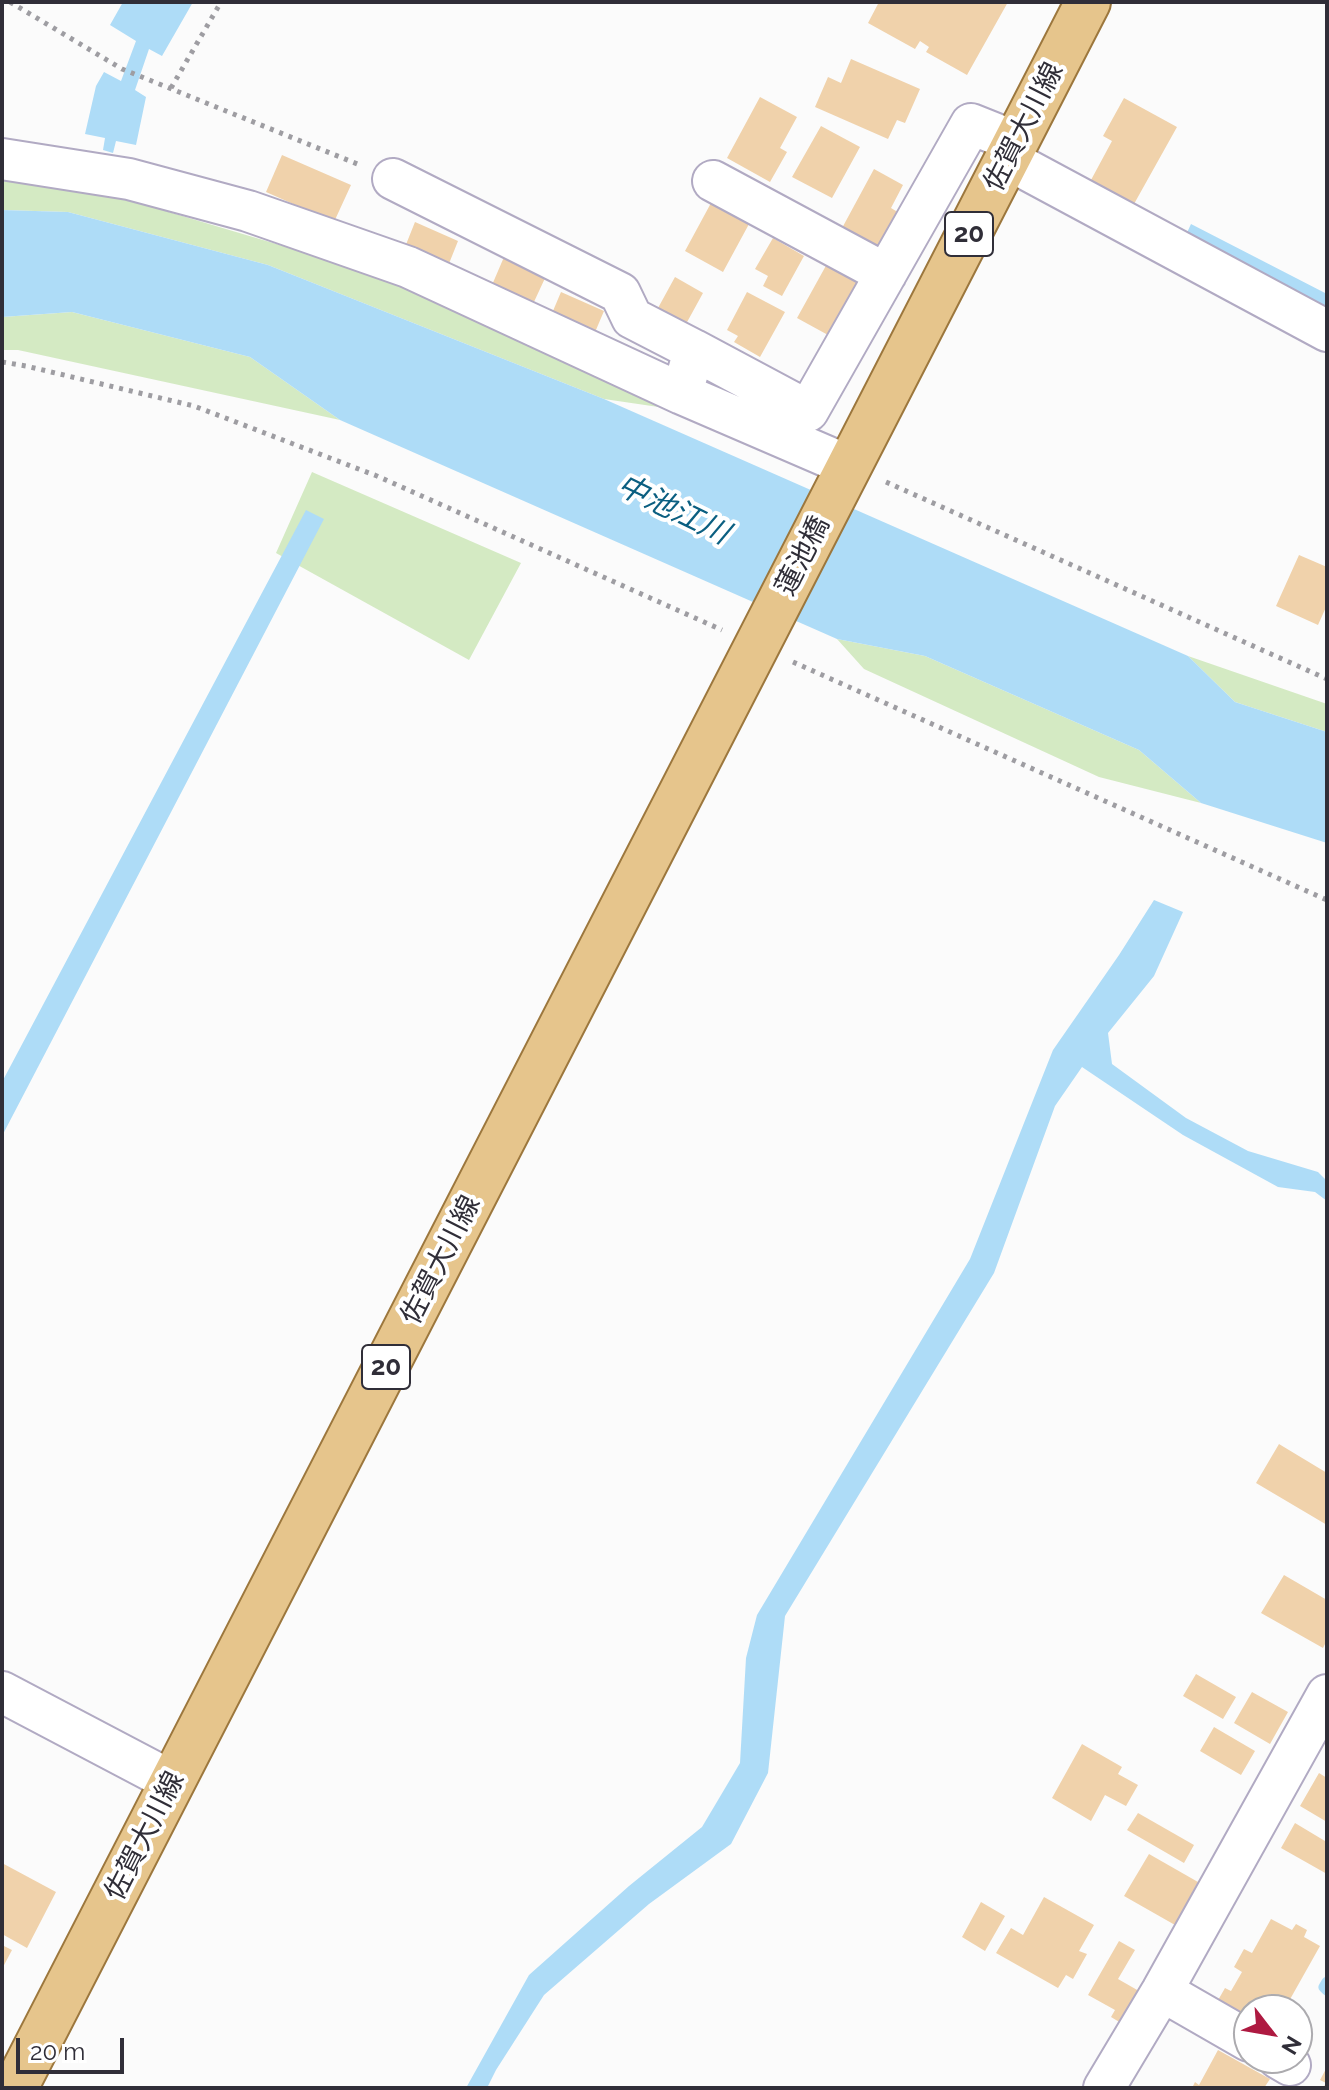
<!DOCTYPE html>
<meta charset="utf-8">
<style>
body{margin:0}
#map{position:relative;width:1329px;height:2090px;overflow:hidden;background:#fbfbfb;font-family:Raleway,sans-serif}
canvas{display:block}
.frame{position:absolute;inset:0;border:4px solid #302e38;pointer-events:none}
.north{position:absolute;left:1233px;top:1994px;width:80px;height:80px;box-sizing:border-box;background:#fff;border:2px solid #acabaf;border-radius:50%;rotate:121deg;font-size:22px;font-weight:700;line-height:32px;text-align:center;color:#302e38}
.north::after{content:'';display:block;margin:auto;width:28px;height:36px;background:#ae1a41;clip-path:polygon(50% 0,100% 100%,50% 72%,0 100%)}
.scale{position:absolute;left:16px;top:2038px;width:108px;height:36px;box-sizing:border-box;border:4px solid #302e38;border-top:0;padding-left:10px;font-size:24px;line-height:28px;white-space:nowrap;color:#302e38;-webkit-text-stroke:6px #fff;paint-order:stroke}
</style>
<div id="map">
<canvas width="1329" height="2090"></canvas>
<div class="frame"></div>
<div class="north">N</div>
<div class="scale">20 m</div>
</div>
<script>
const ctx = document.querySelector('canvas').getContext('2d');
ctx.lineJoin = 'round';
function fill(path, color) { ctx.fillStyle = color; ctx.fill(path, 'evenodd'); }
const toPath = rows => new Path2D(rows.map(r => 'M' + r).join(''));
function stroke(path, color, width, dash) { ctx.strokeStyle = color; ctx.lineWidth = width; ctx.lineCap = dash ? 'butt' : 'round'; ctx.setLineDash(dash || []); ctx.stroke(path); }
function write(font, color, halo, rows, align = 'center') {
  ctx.font = font + ' Raleway,"Noto Sans JP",sans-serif'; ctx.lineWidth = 8; ctx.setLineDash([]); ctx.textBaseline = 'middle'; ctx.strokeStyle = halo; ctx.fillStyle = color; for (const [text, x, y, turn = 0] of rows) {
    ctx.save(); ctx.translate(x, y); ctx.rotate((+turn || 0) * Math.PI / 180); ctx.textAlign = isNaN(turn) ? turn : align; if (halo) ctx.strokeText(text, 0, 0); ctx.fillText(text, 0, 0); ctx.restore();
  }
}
fill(toPath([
 [2,179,125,199,401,281,679,410,604,399,268,265,68,212,2,210],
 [72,312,250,357,340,420,18,350,2,350,2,317],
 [312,472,521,563,469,660,276,553],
 [837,639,925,656,1139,750,1201,803,1099,777,864,669],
 [1188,656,1327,704,1327,732,1235,702]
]), '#d4eac3');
fill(toPath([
 [123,2,193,2,162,56,149,49,135,90,146,97,136,145,116,141,113,153,103,150,105,138,85,134,96,86,104,72,121,81,136,41,110,25],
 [2,210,68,212,268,265,604,399,1188,656,1235,702,1327,732,1327,843,1201,803,1139,750,925,656,837,639,340,420,250,357,72,312,2,317],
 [1191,224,1327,294,1327,314,1185,237],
 [306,510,324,519,2,1136,2,1082],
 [1154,900,1183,912,1154,976,1108,1033,1112,1064,1186,1118,1248,1151,1318,1172,1327,1181,1327,1201,1315,1192,1278,1187,1183,1135,1082,1067,1055,1106,994,1273,785,1616,768,1773,731,1844,649,1904,544,1995,496,2070,487,2088,466,2088,529,1975,629,1886,702,1827,740,1763,746,1658,757,1615,970,1259,1053,1050,1119,955]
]), '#aedcf7');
stroke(toPath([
 [1327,1982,1324,1987,1327,1990]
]), '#aedcf7', 11);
fill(toPath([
 [879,2,1008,2,967,75,926,52,929,47,920,41,915,49,868,23],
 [851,59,920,89,905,123,897,120,888,139,815,107,828,77,841,83],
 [760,97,797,117,780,148,787,152,770,182,727,158],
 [1124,98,1177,127,1134,204,1091,180,1112,141,1103,136],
 [821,126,860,147,832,198,792,177],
 [282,155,351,185,334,222,266,192],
 [874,169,903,185,891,208,901,214,880,251,841,230],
 [711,203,749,224,723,272,685,251],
 [415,222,458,241,448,266,405,247],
 [773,238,804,256,782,296,763,286,768,276,755,269],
 [504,257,546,276,533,304,492,285],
 [828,262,867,283,851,312,844,308,828,335,797,318],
 [675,277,703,293,686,324,658,308],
 [561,292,604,311,593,337,550,318],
 [747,292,785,312,760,357,734,342,738,336,727,330],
 [1299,555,1327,567,1327,605,1318,625,1276,606],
 [1279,1444,1327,1473,1327,1525,1256,1483],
 [1284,1575,1327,1600,1327,1640,1323,1648,1261,1613],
 [1196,1674,1236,1697,1223,1719,1183,1696],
 [1252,1692,1288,1712,1270,1744,1234,1723],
 [1214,1727,1255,1751,1241,1775,1200,1751],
 [1082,1744,1122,1767,1118,1774,1138,1785,1126,1806,1105,1795,1091,1821,1052,1798],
 [1319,1773,1327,1778,1327,1822,1300,1806],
 [1138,1813,1194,1845,1184,1863,1127,1830],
 [1295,1823,1325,1841,1327,1837,1327,1874,1281,1848],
 [1149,1854,1198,1882,1175,1925,1124,1896],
 [2,1863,56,1892,27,1948,2,1934],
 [1044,1897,1094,1925,1079,1951,1087,1954,1073,1979,1066,1975,1058,1988,996,1953,1011,1928,1023,1935],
 [981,1902,1005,1916,985,1951,962,1937],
 [1271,1919,1292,1930,1296,1924,1307,1930,1304,1937,1320,1946,1284,2010,1249,2010,1249,2020,1217,2002,1225,1988,1231,1991,1242,1972,1234,1967,1244,1949,1252,1953],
 [1119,1941,1135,1950,1118,1979,1139,1991,1121,2023,1111,2017,1115,2010,1088,1995],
 [2,1945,12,1950,2,1969],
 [1218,2050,1270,2079,1264,2088,1192,2088,1195,2082,1199,2085],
 [1327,2067,1327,2088,1323,2088,1326,2083,1320,2080]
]), '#f0d2ab');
const minor = toPath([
 [2,159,129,179,248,211,408,267,682,394,849,466],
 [1007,159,1327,331],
 [393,179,620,293,632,318,694,350],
 [713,181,886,274],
 [682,394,694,350,808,411,971,124,1016,142],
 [2,1692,173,1782],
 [1162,1991,1249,2041],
 [1278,2058,1290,2065],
 [1104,2088,1162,1991,1327,1695]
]);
const major = toPath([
 [15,2088,1088,2]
]);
stroke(minor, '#b1aac3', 44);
stroke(major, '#9c773d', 48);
stroke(toPath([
 [10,2,122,69,360,165],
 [171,88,221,2],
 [2,362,26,366,194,406,377,476,722,630],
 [886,482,1327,679],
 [793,662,1327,900]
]), '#9e9da2', 5, [4, 6]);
stroke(minor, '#fff', 40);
stroke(major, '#e6c58c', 44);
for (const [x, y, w] of [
 [969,234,48],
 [386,1367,48]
]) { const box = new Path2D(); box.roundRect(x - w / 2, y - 22, w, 44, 6); ctx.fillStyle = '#fff'; ctx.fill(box); stroke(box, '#302e38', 2); }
write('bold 26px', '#302e38', null, [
 ["20",969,234],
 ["20",386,1367]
]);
write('28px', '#302e38', '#fff', [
 ["佐賀大川線",1024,127,-63],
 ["蓮池橋",803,556,-63],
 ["佐賀大川線",441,1260,-63],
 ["佐賀大川線",145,1836,-63]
]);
write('italic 30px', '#0b5f81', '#fff', [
 ["中池江川",673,510,26]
]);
</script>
